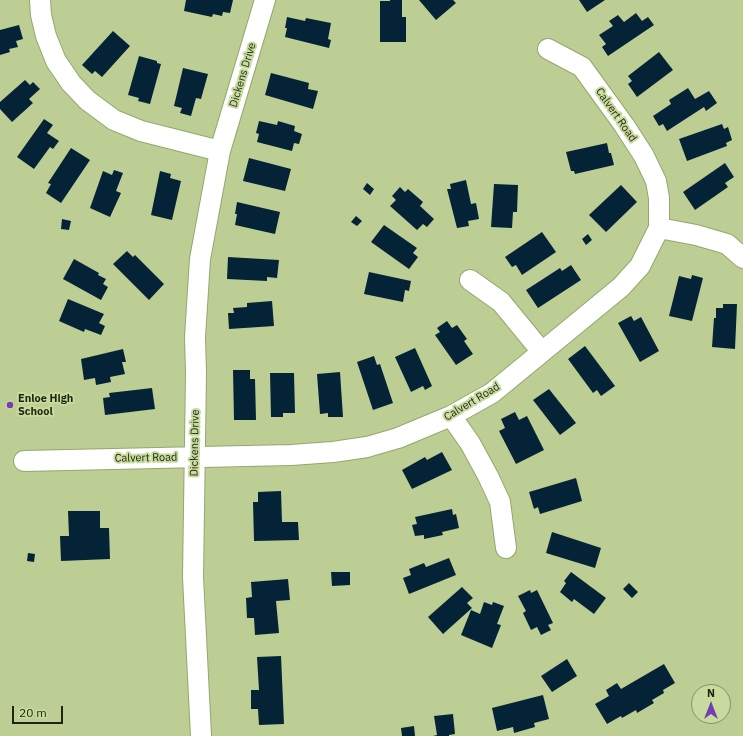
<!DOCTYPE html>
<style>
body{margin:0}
#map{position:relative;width:743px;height:736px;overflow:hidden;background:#bcce93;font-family:"IBM Plex Sans",sans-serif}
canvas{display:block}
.north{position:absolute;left:691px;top:684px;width:40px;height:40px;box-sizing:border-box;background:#c8db9f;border:1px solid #849265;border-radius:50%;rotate:0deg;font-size:11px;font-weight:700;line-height:16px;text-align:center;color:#1f250e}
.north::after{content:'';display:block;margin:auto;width:14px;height:18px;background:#763db3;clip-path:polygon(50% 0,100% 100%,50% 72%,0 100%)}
.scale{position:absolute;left:12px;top:706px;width:51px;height:18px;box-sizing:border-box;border:2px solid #1f250e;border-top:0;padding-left:5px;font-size:12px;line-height:14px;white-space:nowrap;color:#1f250e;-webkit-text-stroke:3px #c8db9f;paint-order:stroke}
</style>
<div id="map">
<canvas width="743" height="736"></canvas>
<div class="north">N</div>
<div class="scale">20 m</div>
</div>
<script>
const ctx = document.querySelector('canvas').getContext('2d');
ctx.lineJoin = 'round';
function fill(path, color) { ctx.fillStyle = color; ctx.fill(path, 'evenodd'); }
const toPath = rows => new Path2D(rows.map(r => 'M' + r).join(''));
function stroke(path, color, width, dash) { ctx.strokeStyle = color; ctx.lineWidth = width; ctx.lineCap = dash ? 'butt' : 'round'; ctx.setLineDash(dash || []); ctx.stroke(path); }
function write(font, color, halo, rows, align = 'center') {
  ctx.font = font + ' "IBM Plex Sans",sans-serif'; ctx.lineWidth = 4; ctx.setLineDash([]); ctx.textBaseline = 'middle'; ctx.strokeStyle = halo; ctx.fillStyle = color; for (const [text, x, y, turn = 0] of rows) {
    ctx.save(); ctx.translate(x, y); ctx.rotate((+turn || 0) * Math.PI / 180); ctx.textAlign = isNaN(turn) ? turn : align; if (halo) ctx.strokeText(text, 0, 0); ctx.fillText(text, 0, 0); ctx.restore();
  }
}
fill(toPath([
 [186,0,233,0,230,13,223,12,222,16,213,14,212,17,184,11],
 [390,0,402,0,402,17,406,17,406,42,380,42,380,1,390,1],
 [419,0,453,0,456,3,436,20],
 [579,0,605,0,587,12],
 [636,13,642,21,648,17,654,25,608,56,602,47,606,44,599,35,613,26,609,21,618,15,624,22],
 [287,17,305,21,306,18,331,23,328,39,331,40,329,48,285,37,287,28,285,28],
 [19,25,23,39,16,41,18,47,9,49,10,52,0,55,0,30],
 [113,31,130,46,102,77,95,71,92,74,82,65],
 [659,52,673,70,637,97,628,84,632,81,628,76],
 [139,56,157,61,157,63,161,64,150,104,138,101,139,98,128,95],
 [183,68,208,74,201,99,196,98,191,116,180,113,182,108,174,106],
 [271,73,309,83,308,89,318,91,313,109,265,95],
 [25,80,30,85,33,82,40,89,29,99,33,103,12,122,0,109,0,102],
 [688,88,695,99,709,91,717,103,706,111,704,107,667,131,663,124,659,126,653,116,671,104,669,100],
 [44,119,53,125,47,133,59,141,53,149,50,147,34,169,17,157],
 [259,121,277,125,278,121,295,126,294,131,302,134,299,144,294,143,292,151,257,142,259,134,256,133],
 [722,124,724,129,728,127,732,140,726,143,727,146,687,161,679,139],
 [607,143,609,153,611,153,614,165,575,174,574,171,571,171,566,152],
 [71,148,90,160,61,203,46,193,51,184,48,183],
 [249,158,291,169,285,191,243,181],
 [725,163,734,177,725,183,728,187,695,210,683,192],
 [114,170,123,173,116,191,121,193,110,217,90,208,103,171,112,175],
 [160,171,171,174,170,178,181,181,172,220,151,215],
 [466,180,471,204,476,203,479,219,468,221,469,226,457,228,447,189,451,189,450,184],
 [367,183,374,189,370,195,363,189],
 [494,184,518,185,517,212,513,212,512,228,491,227],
 [621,185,637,202,606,232,589,215],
 [400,187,405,192,408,189,423,202,420,206,434,219,427,227,423,224,417,230,390,206,396,200,392,196],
 [237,202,280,212,275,234,235,225,237,214,235,214],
 [356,216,362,221,357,226,351,222],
 [62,219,71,221,69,230,61,229],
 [384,225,417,248,413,253,418,257,409,269,371,242],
 [542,232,556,252,522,275,516,265,512,267,505,257],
 [588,234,592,240,586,245,582,239],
 [127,251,133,257,135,255,164,284,149,300,113,264],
 [228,257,279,260,277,278,267,277,267,281,227,279],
 [74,259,99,273,98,275,106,279,103,284,108,287,101,300,63,279],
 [571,265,581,280,538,308,526,290,560,268,562,271],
 [369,272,411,281,409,291,405,290,403,302,364,294],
 [692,275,703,278,692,321,669,316,679,276,691,279],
 [68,299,104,314,99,323,105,326,101,335,85,329,84,332,59,321],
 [272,301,274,326,229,329,228,313,234,313,233,308,247,307,247,303],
 [723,304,737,304,735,349,712,347,714,318,716,318,716,308,723,308],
 [631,316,634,321,641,317,659,351,640,362,618,323],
 [447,321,452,328,457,325,467,339,464,341,473,354,456,365,435,335,440,332,437,328],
 [585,346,615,386,601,396,597,390,593,393,568,359],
 [415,348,432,386,425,390,423,386,411,392,395,357],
 [123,349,126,362,122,362,125,374,110,377,111,382,96,385,95,378,84,380,81,359],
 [374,356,377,365,380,364,393,403,373,410,357,362],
 [233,370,250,370,250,379,255,379,256,420,234,420],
 [340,372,343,417,328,417,328,413,320,414,317,374],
 [270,373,294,373,295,413,283,413,283,417,271,417],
 [152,388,155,409,105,415,103,398,110,397,109,393],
 [549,389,576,423,560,435,533,400],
 [515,412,519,420,527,416,544,450,516,464,499,431,505,428,501,419],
 [442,452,452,470,412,489,402,470,425,457,427,460],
 [576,478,582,501,540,514,538,507,534,509,529,492],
 [281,491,282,522,298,522,299,540,254,541,253,502,258,502,258,492],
 [452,509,453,515,456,514,459,528,442,532,443,535,424,539,424,535,415,536,412,525,417,524,415,517],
 [68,511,100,511,100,528,109,528,110,559,61,561,60,536,69,536],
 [552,532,601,548,595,568,546,553],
 [28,553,35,554,34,562,27,561],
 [449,558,456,575,409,594,403,578,411,575,409,569,424,563,426,567],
 [331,572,350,572,350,585,332,586],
 [571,572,606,598,594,614,574,599,572,602,560,592,566,583,564,581],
 [288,579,290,600,276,601,279,633,255,635,254,618,247,618,246,598,252,597,251,582],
 [629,583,638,592,632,598,623,589],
 [462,587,473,598,467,603,472,608,443,634,428,617],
 [530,590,531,593,537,590,553,623,548,625,551,630,541,635,537,627,531,630,523,613,526,611,518,596],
 [484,602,492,605,493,602,504,606,497,624,501,625,492,648,461,635,471,610,480,614],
 [281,656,284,724,259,725,258,709,251,709,251,690,259,690,257,657],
 [567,659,577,676,552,692,541,676],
 [664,664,675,683,663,690,664,693,652,700,654,703,637,713,636,710,622,718,621,716,607,724,595,704,609,696,606,690,617,683,621,689],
 [543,695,549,719,534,723,535,727,514,733,513,727,497,731,492,708],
 [453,714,455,734,449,735,449,736,433,736,437,735,434,716],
 [414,726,415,736,402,736,401,728]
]), '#052337');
const minor = toPath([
 [40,0,41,15,46,36,56,61,71,83,87,100,114,120,141,131,220,151],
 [659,228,696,235,727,244,743,258],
 [470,280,501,302,542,352],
 [451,416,470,443,488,476,500,502,506,548],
 [24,461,291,455,333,452,367,447,398,438,451,416,492,393,621,287,640,266,659,228,659,198,656,181,644,156,624,125,582,67,548,49],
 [201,736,193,577,196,373,195,337,200,259,220,151,265,0]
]);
stroke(minor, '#95a76d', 22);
stroke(minor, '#fff', 20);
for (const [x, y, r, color] of [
 [10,405,4,"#763db3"]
]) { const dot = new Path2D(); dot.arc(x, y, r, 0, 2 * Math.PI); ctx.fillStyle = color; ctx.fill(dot); stroke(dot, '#c8db9f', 1.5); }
write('11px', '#1f250e', '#c8db9f', [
 ["Dickens Drive",243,75,-73],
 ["Calvert Road",616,115,55],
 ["Calvert Road",472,402,-31],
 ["Dickens Drive",195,443,-89],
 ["Calvert Road",146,458,-1]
]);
write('bold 11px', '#1f250e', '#c8db9f', [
 ["Enloe High",18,399],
 ["School",18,412]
], 'left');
</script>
